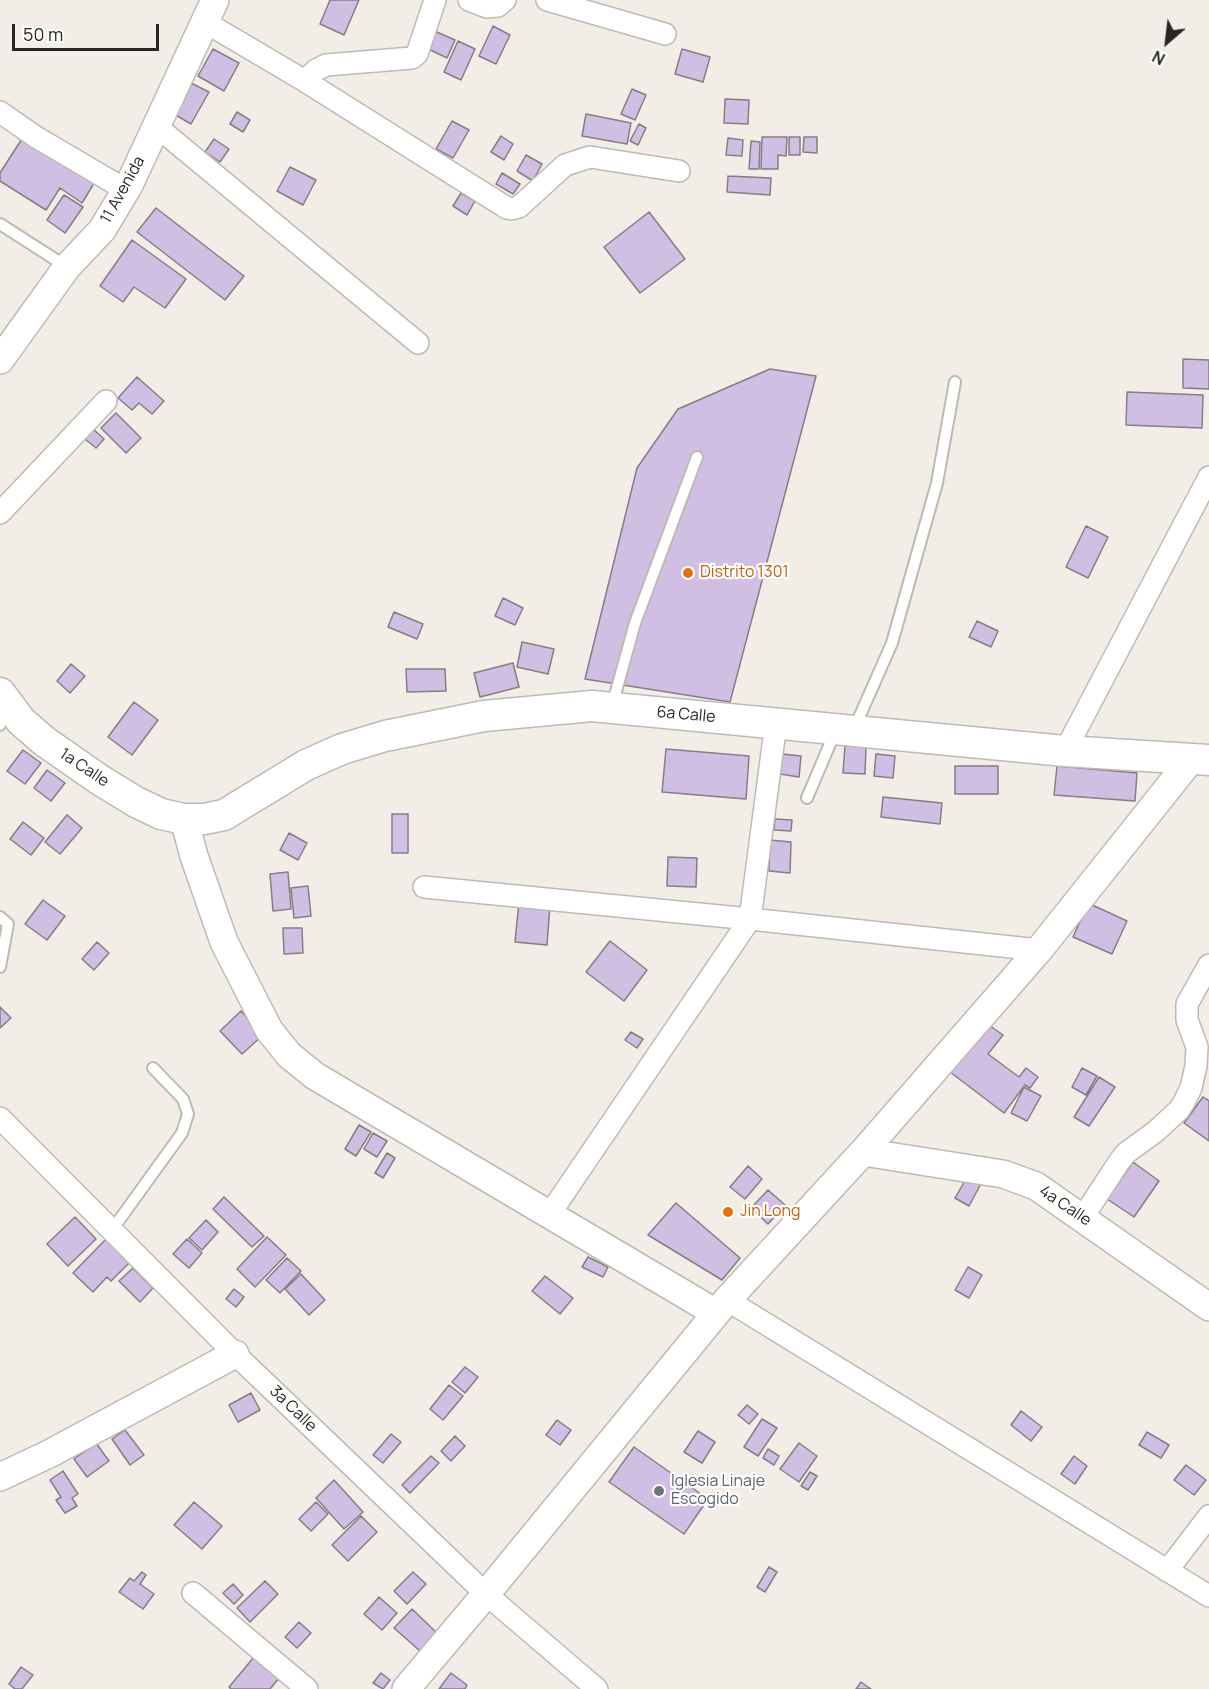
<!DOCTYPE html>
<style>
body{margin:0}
#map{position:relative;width:1209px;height:1689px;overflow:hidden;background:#f3ede7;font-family:Manrope,sans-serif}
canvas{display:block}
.north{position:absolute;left:1137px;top:12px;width:60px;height:60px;-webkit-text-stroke:4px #fff;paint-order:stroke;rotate:208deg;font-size:16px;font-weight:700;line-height:24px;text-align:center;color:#282624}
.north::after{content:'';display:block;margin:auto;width:21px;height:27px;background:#282624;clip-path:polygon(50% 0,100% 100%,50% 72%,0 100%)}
.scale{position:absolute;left:12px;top:24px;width:147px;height:27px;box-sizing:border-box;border:3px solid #282624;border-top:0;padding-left:8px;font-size:18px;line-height:21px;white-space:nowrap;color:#282624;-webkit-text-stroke:4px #fff;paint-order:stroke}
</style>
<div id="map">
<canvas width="1209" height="1689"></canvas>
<div class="north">N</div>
<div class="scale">50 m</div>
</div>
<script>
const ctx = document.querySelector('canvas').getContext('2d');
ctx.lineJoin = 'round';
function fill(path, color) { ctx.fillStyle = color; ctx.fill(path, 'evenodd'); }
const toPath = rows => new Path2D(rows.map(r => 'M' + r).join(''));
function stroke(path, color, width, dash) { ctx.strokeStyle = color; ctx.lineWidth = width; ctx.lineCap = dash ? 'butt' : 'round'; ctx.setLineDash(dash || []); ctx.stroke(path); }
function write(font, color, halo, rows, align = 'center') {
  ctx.font = font + ' Manrope,sans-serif'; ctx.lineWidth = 4.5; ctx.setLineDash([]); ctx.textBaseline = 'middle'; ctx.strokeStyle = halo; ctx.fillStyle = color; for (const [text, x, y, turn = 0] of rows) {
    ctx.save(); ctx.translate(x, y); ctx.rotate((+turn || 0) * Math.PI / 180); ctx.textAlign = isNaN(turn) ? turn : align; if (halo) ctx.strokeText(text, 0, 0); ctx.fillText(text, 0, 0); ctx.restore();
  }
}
const building = toPath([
 [330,0,359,0,344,35,320,24,330,0],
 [493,26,510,35,496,64,479,56,493,26],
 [430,29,455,40,447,58,422,46,430,29],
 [458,41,475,49,461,80,444,72,458,41],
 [213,49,239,63,224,91,198,76,213,49],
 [682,49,710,57,703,82,675,74,682,49],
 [191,83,209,92,191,124,174,114,191,83],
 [632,89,646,95,635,120,621,114,632,89],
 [725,99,749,100,748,124,724,123,725,99],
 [237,112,250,120,243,132,230,124,237,112],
 [586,114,631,123,627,144,582,136,586,114],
 [452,121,469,130,453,158,436,149,452,121],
 [639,124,646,128,638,145,630,141,639,124],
 [25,134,96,180,82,203,60,188,46,210,0,181,0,173,25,134],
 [501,136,513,144,504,160,491,152,501,136],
 [762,137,787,137,786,156,778,155,778,169,761,169,762,137],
 [789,137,800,137,800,155,789,155,789,137],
 [804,137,817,137,817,153,803,152,804,137],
 [728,138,743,140,742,156,726,155,728,138],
 [214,139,229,149,220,162,205,152,214,139],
 [751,141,760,142,759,169,749,169,751,141],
 [526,155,542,164,533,181,517,171,526,155],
 [290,167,316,180,303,205,277,191,290,167],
 [502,173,520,184,513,194,496,184,502,173],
 [728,176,771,178,770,195,727,192,728,176],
 [461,193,475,201,467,215,453,206,461,193],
 [64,195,83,207,65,233,47,220,64,195],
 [156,208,244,276,225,300,137,232,156,208],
 [649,212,685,259,640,293,604,247,649,212],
 [132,240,186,279,165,308,134,287,123,302,100,286,132,240],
 [1183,359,1209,360,1209,389,1183,388,1183,359],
 [770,369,816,376,730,702,585,679,637,468,678,409,770,369],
 [137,377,164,401,152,414,139,403,132,410,118,398,137,377],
 [1127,392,1203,395,1202,428,1126,425,1127,392],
 [116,413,141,438,126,453,101,428,116,413],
 [93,429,104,439,96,448,85,439,93,429],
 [1086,526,1108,537,1088,578,1066,567,1086,526],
 [503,598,523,608,515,625,495,616,503,598],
 [394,612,423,624,417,639,388,627,394,612],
 [977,621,998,631,991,647,969,637,977,621],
 [522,642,554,649,548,674,517,667,522,642],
 [513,663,519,687,480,697,474,673,513,663],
 [71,664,85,676,70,693,57,681,71,664],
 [406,669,445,669,446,691,407,692,406,669],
 [134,702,158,720,132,755,108,737,134,702],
 [845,746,866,747,865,774,843,773,845,746],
 [666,749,749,756,746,799,662,792,666,749],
 [23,750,41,763,25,784,7,771,23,750],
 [782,754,801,756,799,777,780,774,782,754],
 [876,754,895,756,893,778,874,776,876,754],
 [955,766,998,766,998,794,955,794,955,766],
 [1057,766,1137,773,1135,801,1054,795,1057,766],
 [47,770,65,783,51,801,34,788,47,770],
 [883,797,942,803,940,824,881,817,883,797],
 [392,814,408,814,408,853,392,853,392,814],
 [67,815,82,828,60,854,45,842,67,815],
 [775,819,792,820,791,831,774,830,775,819],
 [23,822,44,838,31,855,10,839,23,822],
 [289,833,307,843,298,860,280,850,289,833],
 [770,840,791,842,790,873,769,871,770,840],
 [668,857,697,858,696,887,667,886,668,857],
 [288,872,291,909,273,911,270,874,288,872],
 [308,886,311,916,294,918,291,888,308,886],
 [43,900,65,916,47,940,25,924,43,900],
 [519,902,550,905,547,945,515,942,519,902],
 [1088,903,1127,921,1112,954,1073,937,1088,903],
 [283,928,302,928,303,953,284,954,283,928],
 [610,941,647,970,624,1001,586,972,610,941],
 [97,942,109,953,94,970,82,959,97,942],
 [0,1007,11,1018,0,1028,0,1007],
 [241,1011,263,1035,242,1054,220,1031,241,1011],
 [986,1023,1003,1035,988,1054,1019,1077,1026,1068,1038,1077,1030,1088,1025,1085,1004,1113,950,1072,986,1023],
 [631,1032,643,1039,637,1048,625,1040,631,1032],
 [1082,1068,1097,1076,1086,1095,1072,1087,1082,1068],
 [1099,1077,1115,1087,1089,1126,1074,1117,1099,1077],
 [1024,1087,1041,1096,1027,1121,1011,1113,1024,1087],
 [1203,1097,1209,1101,1209,1141,1184,1123,1203,1097],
 [359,1125,371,1132,356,1156,345,1149,359,1125],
 [373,1133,387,1141,377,1157,364,1149,373,1133],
 [387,1153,395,1158,383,1178,375,1173,387,1153],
 [1133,1162,1159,1181,1134,1217,1107,1199,1133,1162],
 [748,1166,762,1179,745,1199,730,1187,748,1166],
 [970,1172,983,1180,969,1206,955,1198,970,1172],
 [768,1190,785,1205,768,1224,751,1208,768,1190],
 [224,1197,264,1236,252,1247,213,1209,224,1197],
 [676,1203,740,1258,722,1280,648,1235,676,1203],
 [75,1217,96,1239,68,1266,47,1244,75,1217],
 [206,1220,218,1232,202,1250,189,1238,206,1220],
 [267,1237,286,1255,255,1287,237,1269,267,1237],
 [107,1238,131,1261,111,1281,107,1277,93,1292,73,1273,107,1238],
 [187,1239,202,1253,189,1268,173,1254,187,1239],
 [588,1257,608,1267,603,1277,582,1267,588,1257],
 [287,1258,301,1271,280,1293,266,1280,287,1258],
 [968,1267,982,1275,969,1298,955,1290,968,1267],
 [133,1268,153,1288,140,1302,119,1281,133,1268],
 [301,1274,325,1300,309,1315,285,1289,301,1274],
 [545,1276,573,1298,560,1314,532,1291,545,1276],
 [234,1289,244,1297,236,1307,226,1299,234,1289],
 [465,1367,478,1377,465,1393,452,1382,465,1367],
 [449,1385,463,1396,443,1420,430,1409,449,1385],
 [251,1393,260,1410,238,1422,229,1405,251,1393],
 [747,1405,758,1414,749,1424,738,1415,747,1405],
 [1021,1411,1042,1427,1031,1441,1011,1425,1021,1411],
 [762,1419,777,1428,758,1456,744,1447,762,1419],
 [557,1420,571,1430,560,1445,546,1435,557,1420],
 [125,1430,144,1455,130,1465,112,1439,125,1430],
 [698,1431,715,1442,702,1463,684,1452,698,1431],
 [1147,1432,1169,1445,1161,1458,1139,1445,1147,1432],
 [391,1434,401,1442,383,1463,373,1455,391,1434],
 [455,1436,465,1446,451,1461,441,1451,455,1436],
 [96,1443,109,1461,87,1477,74,1459,96,1443],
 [799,1443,817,1456,799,1482,780,1469,799,1443],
 [634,1447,708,1499,684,1534,609,1482,634,1447],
 [768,1449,779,1456,774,1465,763,1458,768,1449],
 [431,1456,439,1463,410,1493,402,1485,431,1456],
 [1074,1456,1087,1466,1075,1484,1061,1474,1074,1456],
 [1186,1465,1206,1480,1194,1495,1174,1480,1186,1465],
 [63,1471,78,1494,72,1498,77,1506,65,1513,56,1500,61,1497,50,1480,63,1471],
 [810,1472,817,1476,808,1490,801,1486,810,1472],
 [334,1480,363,1512,344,1529,316,1498,334,1480],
 [194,1502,222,1526,202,1549,174,1525,194,1502],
 [316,1502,328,1514,311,1531,299,1519,316,1502],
 [361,1516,377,1532,348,1561,332,1545,361,1516],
 [769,1567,777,1572,765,1592,757,1587,769,1567],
 [142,1572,146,1575,140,1584,154,1594,143,1609,119,1592,130,1578,134,1581,142,1572],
 [413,1572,426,1584,407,1604,394,1591,413,1572],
 [265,1581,278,1594,250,1622,237,1608,265,1581],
 [233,1584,243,1595,234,1604,223,1593,233,1584],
 [379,1597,397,1613,382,1630,364,1614,379,1597],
 [412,1609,437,1633,420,1651,394,1628,412,1609],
 [299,1622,311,1633,297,1648,285,1637,299,1622],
 [254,1657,279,1678,270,1689,231,1689,229,1687,254,1657],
 [21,1667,33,1675,22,1689,15,1689,9,1684,21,1667],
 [381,1673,390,1680,383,1689,373,1683,381,1673],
 [451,1673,467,1685,465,1689,439,1689,451,1673],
 [861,1682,871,1689,856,1689,861,1682]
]);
fill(building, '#d1bfe3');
stroke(building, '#827f85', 1.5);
const service = toPath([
 [0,224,67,267],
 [612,706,635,623,697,457],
 [0,725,4,716],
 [854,729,892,643,937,483,955,382],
 [807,798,835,732],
 [0,917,8,924,0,967],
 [112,1230,182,1133,188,1114,183,1099,153,1068]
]);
const minor = toPath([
 [469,0,487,7,498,6,505,0],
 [547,0,665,34],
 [205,22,305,81,507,208,512,209,519,207,565,165,590,157,679,171],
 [305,81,316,70,326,65,412,58,417,54,435,0],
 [0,112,36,137,126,190],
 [156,126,418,343],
 [0,513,106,401],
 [1065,751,1209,477],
 [424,887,750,919,1039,950],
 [0,1118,235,1354,486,1594,597,1689],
 [549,1215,750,919,776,723],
 [1083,1217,1119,1162,1126,1153,1155,1132,1179,1110,1184,1102,1191,1088,1196,1066,1197,1047,1187,1020,1187,1004,1209,965],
 [727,1300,1209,1596],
 [1167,1571,1209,1516],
 [193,1593,307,1689]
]);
const tertiary = toPath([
 [0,360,67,267,102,230,129,185,215,0],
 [184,819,194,856,224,942,269,1030,289,1055,315,1076,716,1313],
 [863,1152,1003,1174,1036,1186,1209,1307],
 [0,1477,49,1454,235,1354],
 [406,1689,486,1594,727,1300,863,1152,1039,950,1192,758]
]);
const secondary = toPath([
 [0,693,21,721,44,741,100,780,136,802,161,814,184,819,204,819,224,815,306,765,342,749,385,736,484,716,592,706,1065,751,1209,760]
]);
stroke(service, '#bfb9b3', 14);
stroke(minor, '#bfb9b3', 24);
stroke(tertiary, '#bfb9b3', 30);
stroke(secondary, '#bfb9b3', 33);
stroke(service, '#fff', 10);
stroke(minor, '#fff', 21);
stroke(tertiary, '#fff', 27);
stroke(secondary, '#fff', 30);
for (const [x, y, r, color] of [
 [688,573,6,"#e8710a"],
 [728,1212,6,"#e8710a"],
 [659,1491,6,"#6b7280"]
]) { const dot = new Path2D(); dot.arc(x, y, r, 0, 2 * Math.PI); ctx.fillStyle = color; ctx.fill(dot); stroke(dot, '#fff', 2); }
write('16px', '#282624', '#fff', [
 ["11 Avenida",123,190,-61],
 ["6a Calle",686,715,5],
 ["1a Calle",84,768,34],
 ["4a Calle",1065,1206,34],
 ["3a Calle",293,1409,44]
]);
write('16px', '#c56008', '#fff', [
 ["Distrito 1301",700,573],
 ["Jin Long",740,1212]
], 'left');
write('16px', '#5b616d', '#fff', [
 ["Iglesia Linaje",671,1482],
 ["Escogido",671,1500]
], 'left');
</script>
